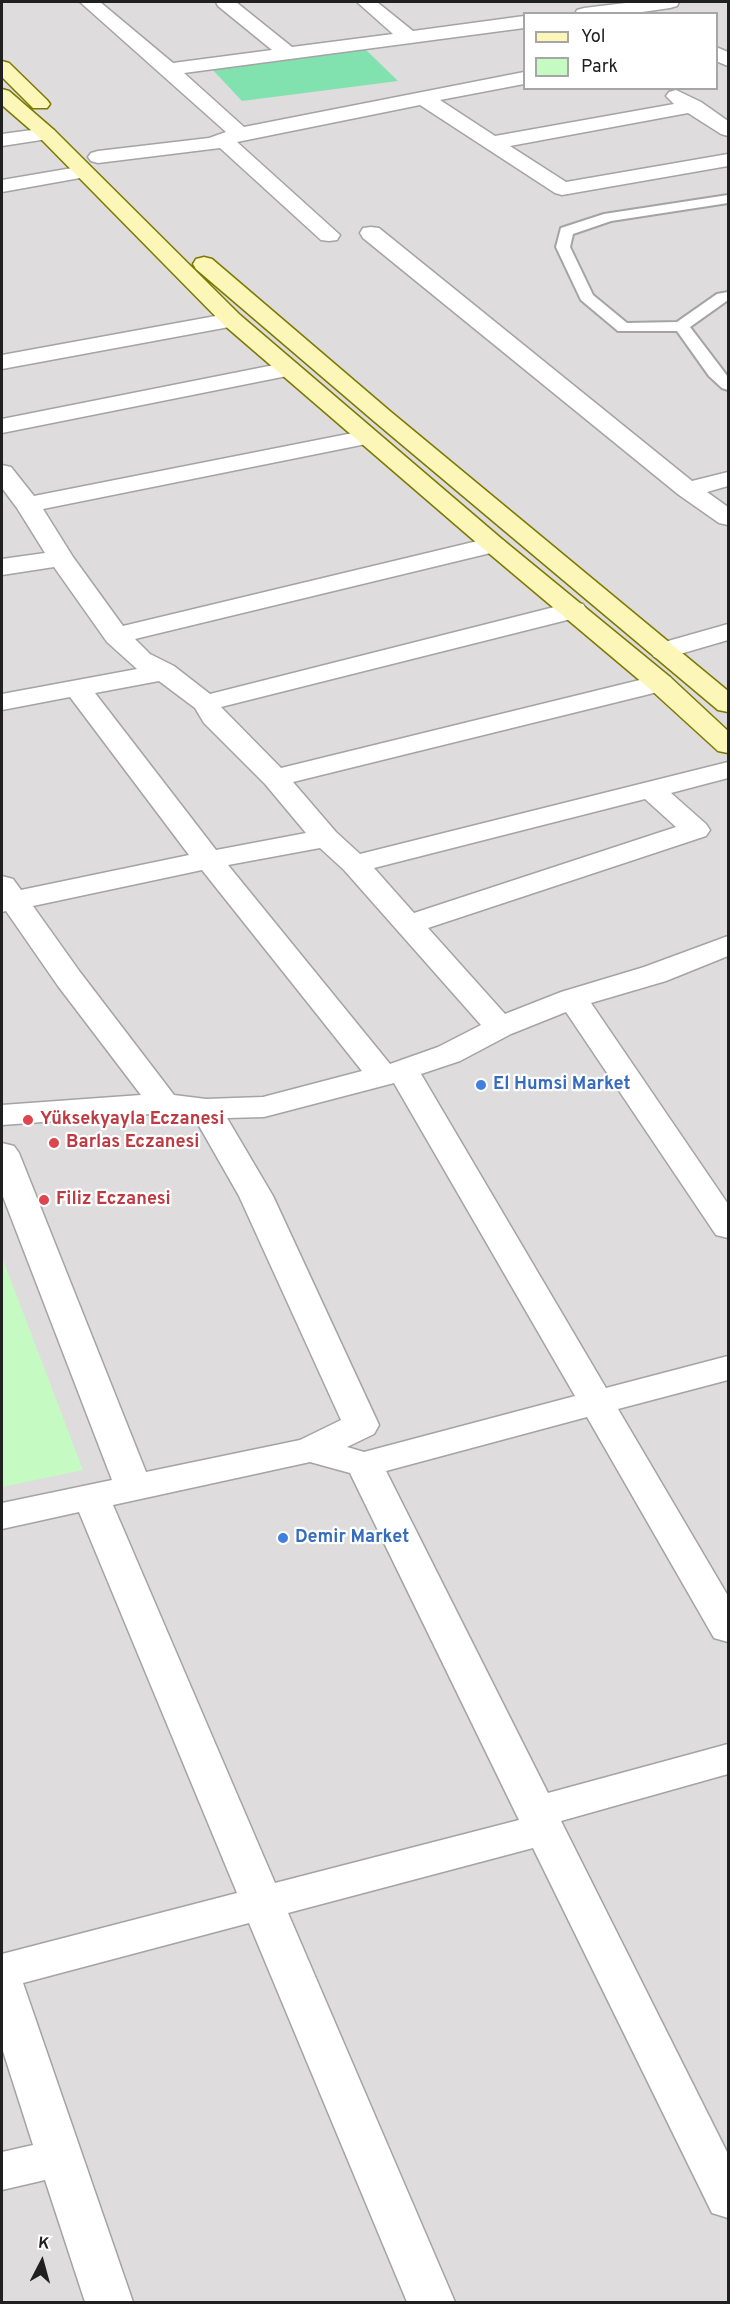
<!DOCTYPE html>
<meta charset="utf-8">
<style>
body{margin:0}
#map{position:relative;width:730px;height:2304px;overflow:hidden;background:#f0ebe6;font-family:Overpass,sans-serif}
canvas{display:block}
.frame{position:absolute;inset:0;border:3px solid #202020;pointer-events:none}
.legend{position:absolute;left:523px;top:12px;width:195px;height:78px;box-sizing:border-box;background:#fff;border:2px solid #a6a6a6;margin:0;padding:8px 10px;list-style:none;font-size:18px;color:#202020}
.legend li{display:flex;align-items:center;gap:12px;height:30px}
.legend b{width:30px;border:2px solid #a6a6a6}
.north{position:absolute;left:12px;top:2232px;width:60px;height:60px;-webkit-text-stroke:4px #fff;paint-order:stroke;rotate:6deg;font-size:16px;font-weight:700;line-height:24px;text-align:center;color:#202020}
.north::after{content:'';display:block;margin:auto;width:21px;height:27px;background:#202020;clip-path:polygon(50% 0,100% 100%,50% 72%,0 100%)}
</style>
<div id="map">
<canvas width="730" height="2304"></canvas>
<div class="frame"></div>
<ul class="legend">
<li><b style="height:8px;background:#fcf6b8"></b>Yol</li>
<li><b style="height:16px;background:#c5fbc2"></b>Park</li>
</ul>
<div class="north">K</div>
</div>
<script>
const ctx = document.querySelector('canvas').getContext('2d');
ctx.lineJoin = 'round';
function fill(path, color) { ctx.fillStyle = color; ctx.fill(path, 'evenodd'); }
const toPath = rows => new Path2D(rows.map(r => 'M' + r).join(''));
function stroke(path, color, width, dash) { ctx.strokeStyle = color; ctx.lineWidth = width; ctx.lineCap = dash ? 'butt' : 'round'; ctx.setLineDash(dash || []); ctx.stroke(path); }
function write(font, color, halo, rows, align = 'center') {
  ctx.font = font + ' Overpass,sans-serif'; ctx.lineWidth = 4.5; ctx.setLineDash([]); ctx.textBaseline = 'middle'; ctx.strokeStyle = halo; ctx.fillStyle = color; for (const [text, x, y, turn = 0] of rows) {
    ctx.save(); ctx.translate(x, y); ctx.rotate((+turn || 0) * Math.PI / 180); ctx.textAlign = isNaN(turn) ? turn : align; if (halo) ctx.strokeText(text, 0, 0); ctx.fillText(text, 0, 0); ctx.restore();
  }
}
fill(toPath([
 [2,2,728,2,728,2302,2,2302],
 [524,14,716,14,716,88,524,88]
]), '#dedcdd');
fill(toPath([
 [2,1257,83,1470,2,1487]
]), '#c5fbc2');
fill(toPath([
 [365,49,398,81,242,101,211,68]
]), '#81e2b0');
const service = toPath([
 [728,195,728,203,611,221,573,234,570,247,593,295,627,323,677,322,717,294,728,292,728,300,690,327,728,377,728,390,722,388,709,376,677,331,618,331,581,300,556,247,561,228,604,214,728,195]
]);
const minor = toPath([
 [80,2,100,2,173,63,272,50,218,6,216,2,236,2,292,47,393,34,357,2,377,2,413,31,524,16,524,28,184,73,244,127,524,72,524,84,440,100,495,136,674,104,666,96,669,92,676,90,701,102,728,121,728,136,721,134,688,113,510,146,566,182,728,154,728,166,562,195,555,193,420,105,237,142,340,235,337,240,329,241,321,240,220,148,98,163,91,161,88,157,91,153,98,151,209,138,226,132,80,2],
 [634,2,679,2,677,6,670,8,628,14,575,14,577,10,584,8,634,2],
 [716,47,728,52,728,66,716,61,716,47],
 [47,128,54,130,57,134,54,138,2,146,2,134,47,128],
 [84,166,91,168,94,172,91,176,2,192,2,180,84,166],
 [371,227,379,228,692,481,728,472,728,486,707,492,728,507,728,525,719,523,679,495,363,238,360,233,363,228,371,227],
 [232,313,240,315,243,320,240,325,2,369,2,355,232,313],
 [289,362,297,364,301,369,297,374,2,433,2,419,289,362],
 [368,430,376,432,380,437,376,442,43,509,73,557,123,626,494,537,503,540,507,545,503,550,135,639,150,654,174,666,210,694,574,602,583,604,587,610,583,616,221,707,281,768,660,675,670,677,674,683,670,689,293,782,336,832,360,854,728,762,728,778,671,793,706,824,710,830,706,836,428,928,505,1014,561,992,644,967,728,936,728,956,666,981,591,1003,728,1204,728,1238,716,1235,566,1012,511,1034,460,1061,421,1074,606,1388,728,1356,728,1380,618,1409,728,1596,728,1642,714,1638,587,1417,386,1471,548,1793,728,1744,728,1774,561,1821,728,2154,728,2218,712,2213,533,1848,288,1913,455,2302,407,2302,249,1923,23,1983,133,2302,85,2302,45,2180,2,2190,2,2152,33,2145,2,2048,2,1954,237,1893,79,1512,2,1529,2,1503,112,1480,2,1194,2,1143,14,1146,19,1153,146,1472,300,1440,341,1420,239,1196,194,1117,164,1113,2,1125,2,1105,141,1095,58,986,6,911,2,912,2,876,13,879,21,890,189,855,70,697,2,710,2,694,137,669,107,642,54,567,2,575,2,559,45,553,17,508,2,488,2,465,11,467,34,496,368,430],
 [159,681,195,708,204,723,265,784,306,833,216,850,95,693,159,681],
 [645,799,676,827,414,913,374,868,645,799],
 [320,848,344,870,481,1025,438,1047,390,1064,228,865,320,848],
 [202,870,362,1071,263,1097,206,1099,174,1095,80,972,33,906,202,870],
 [394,1083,575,1396,364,1452,347,1447,374,1434,379,1425,273,1196,227,1118,264,1117,394,1083],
 [310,1462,350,1473,519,1820,275,1883,113,1505,310,1462],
 [728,624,728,640,663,659,654,657,650,651,654,645,728,624]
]);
const secondary = toPath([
 [2,61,9,63,47,100,50,104,47,108,33,108,2,77,2,61],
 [2,89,9,91,54,130,240,315,503,540,670,677,728,731,728,753,718,751,650,689,485,550,224,325,40,138,2,105,2,89],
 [204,257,212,259,391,412,728,691,728,712,718,710,375,422,196,269,193,264,196,259,204,257]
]);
stroke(service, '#a4a4a4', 4);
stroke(minor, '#a4a4a4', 3);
stroke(secondary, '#7c7901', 3);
fill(service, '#fff');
fill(minor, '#fff');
fill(secondary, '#fcf6b8');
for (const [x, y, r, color] of [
 [481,1085,6,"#3f7fe0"],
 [28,1120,6,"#e0444e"],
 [54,1143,6,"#e0444e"],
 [44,1200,6,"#e0444e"],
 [283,1538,6,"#3f7fe0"]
]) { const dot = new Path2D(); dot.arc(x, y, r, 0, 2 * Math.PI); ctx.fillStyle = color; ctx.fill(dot); stroke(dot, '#fff', 2); }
write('bold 18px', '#366cbe', '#fff', [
 ["El Humsi Market",493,1085],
 ["Demir Market",295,1538]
], 'left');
write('bold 18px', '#be3a42', '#fff', [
 ["Yüksekyayla Eczanesi",40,1120],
 ["Barlas Eczanesi",66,1143],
 ["Filiz Eczanesi",56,1200]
], 'left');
</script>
